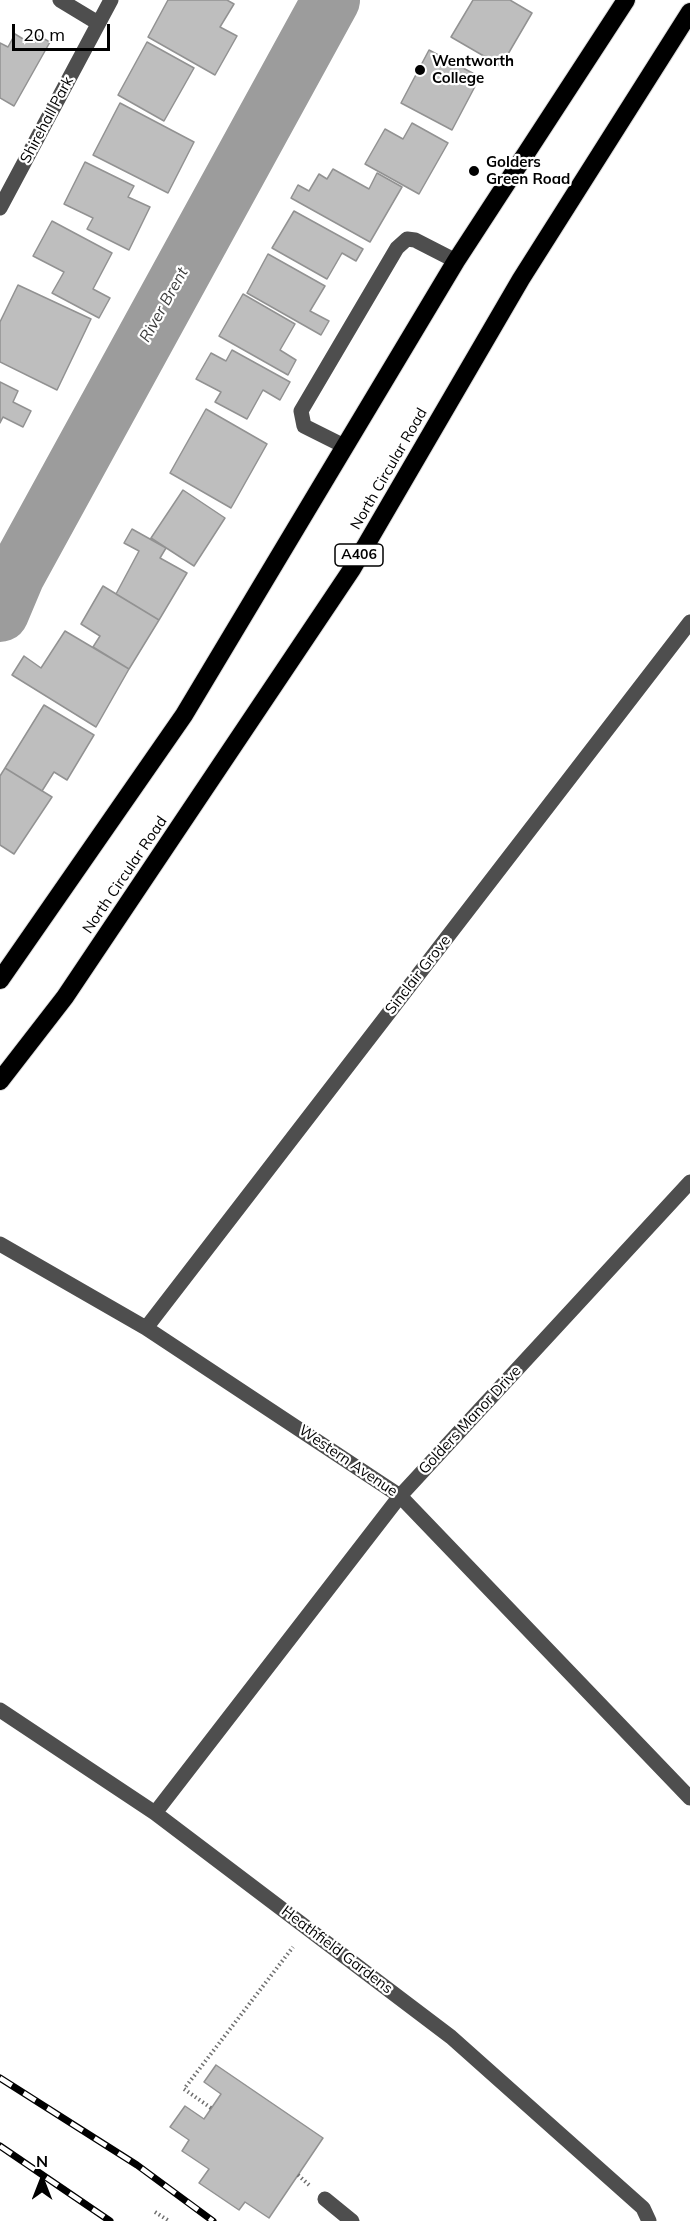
<!DOCTYPE html>
<style>
body{margin:0}
#map{position:relative;width:690px;height:2221px;overflow:hidden;background:#fff;font-family:Mulish,sans-serif}
canvas{display:block}
.north{position:absolute;left:12px;top:2149px;width:60px;height:60px;-webkit-text-stroke:4px #fff;paint-order:stroke;rotate:0deg;font-size:16px;font-weight:700;line-height:24px;text-align:center;color:#000}
.north::after{content:'';display:block;margin:auto;width:21px;height:27px;background:#000;clip-path:polygon(50% 0,100% 100%,50% 72%,0 100%)}
.scale{position:absolute;left:12px;top:24px;width:98px;height:27px;box-sizing:border-box;border:3px solid #000;border-top:0;padding-left:8px;font-size:18px;line-height:21px;white-space:nowrap;color:#000;-webkit-text-stroke:4px #fff;paint-order:stroke}
</style>
<div id="map">
<canvas width="690" height="2221"></canvas>
<div class="north">N</div>
<div class="scale">20 m</div>
</div>
<script>
const ctx = document.querySelector('canvas').getContext('2d');
ctx.lineJoin = 'round';
function fill(path, color) { ctx.fillStyle = color; ctx.fill(path, 'evenodd'); }
const toPath = rows => new Path2D(rows.map(r => 'M' + r).join(''));
function stroke(path, color, width, dash) { ctx.strokeStyle = color; ctx.lineWidth = width; ctx.lineCap = dash ? 'butt' : 'round'; ctx.setLineDash(dash || []); ctx.stroke(path); }
function write(font, color, halo, rows, align = 'center') {
  ctx.font = font + ' Mulish,sans-serif'; ctx.lineWidth = 4.5; ctx.setLineDash([]); ctx.textBaseline = 'middle'; ctx.strokeStyle = halo; ctx.fillStyle = color; for (const [text, x, y, turn = 0] of rows) {
    ctx.save(); ctx.translate(x, y); ctx.rotate((+turn || 0) * Math.PI / 180); ctx.textAlign = isNaN(turn) ? turn : align; if (halo) ctx.strokeText(text, 0, 0); ctx.fillText(text, 0, 0); ctx.restore();
  }
}
fill(toPath([
 [316,0,349,0,24,593,0,642,0,579,47,505,73,452,111,388,169,273]
]), '#d5d5d5');
stroke(toPath([
 [0,613,16,575,331,0]
]), '#9c9c9c', 58);
const building = toPath([
 [168,0,227,0,234,4,220,27,237,36,215,75,148,37,168,0],
 [473,0,510,0,532,13,501,66,451,37,473,0],
 [33,33,50,42,14,106,0,98,0,43,8,47,15,34,28,42,33,33],
 [147,42,194,68,164,121,118,95,147,42],
 [429,50,480,77,452,130,401,103,429,50],
 [120,103,194,142,168,193,93,155,120,103],
 [412,123,448,143,419,194,365,164,385,129,403,139,412,123],
 [85,162,134,186,128,197,150,207,129,250,87,229,93,218,64,204,85,162],
 [333,169,369,189,377,173,402,187,370,242,291,198,298,185,309,191,319,174,327,179,333,169],
 [294,211,363,249,356,261,342,253,327,279,272,248,294,211],
 [52,221,112,253,93,289,110,298,99,318,52,293,64,272,33,256,52,221],
 [268,254,325,286,310,311,329,321,321,335,247,293,268,254],
 [18,285,91,319,57,390,0,362,0,322,18,285],
 [243,294,295,324,280,350,296,360,288,375,219,336,243,294],
 [232,350,290,382,280,400,263,390,247,419,215,402,221,392,196,379,211,353,226,361,232,350],
 [0,382,18,391,13,402,31,411,23,427,3,417,0,423,0,382],
 [206,409,267,444,231,508,170,473,206,409],
 [183,490,225,518,194,566,151,538,183,490],
 [132,529,166,548,160,558,187,573,159,620,116,594,139,551,124,543,132,529],
 [103,586,159,620,129,669,93,647,100,636,81,624,103,586],
 [65,631,129,669,96,727,12,675,24,656,41,668,65,631],
 [44,705,94,735,67,780,54,772,42,791,5,768,44,705],
 [5,768,52,797,14,854,0,845,0,776,5,768],
 [216,2065,323,2138,269,2218,245,2202,239,2210,199,2183,209,2169,182,2151,189,2140,170,2127,185,2106,204,2119,221,2094,204,2082,216,2065]
]);
fill(building, '#bebebe');
stroke(building, '#929292', 1.5);
const highway = toPath([
 [0,980,184,715,456,261,626,0],
 [0,1081,65,997,352,569,521,279,690,12]
]);
stroke(highway, '#dbdbdb', 20);
stroke(toPath([
 [211,2108,184,2089,293,1947],
 [298,2175,309,2185],
 [155,2212,169,2221]
]), '#707070', 4, [1.5, 3]);
stroke(toPath([
 [60,0,98,23],
 [0,208,111,0],
 [344,446,304,426,301,411,397,248,407,239,415,240,456,261],
 [0,1244,146,1328,400,1496,690,1798],
 [146,1328,690,622],
 [0,1710,155,1813,451,2037,643,2208,649,2221],
 [155,1813,400,1496,690,1182],
 [325,2199,352,2221]
]), '#4e4e4e', 15);
stroke(highway, '#000', 18);
const rail = toPath([
 [0,2078,137,2165,213,2221],
 [0,2146,110,2221]
]);
stroke(rail, '#000', 7);
stroke(rail, '#fff', 4.5, [14]);
for (const [x, y, r, color] of [
 [420,70,6,"#000"],
 [474,171,6,"#000"]
]) { const dot = new Path2D(); dot.arc(x, y, r, 0, 2 * Math.PI); ctx.fillStyle = color; ctx.fill(dot); stroke(dot, '#fff', 2); }
for (const [x, y, w] of [
 [359,555,48]
]) { const box = new Path2D(); box.roundRect(x - w / 2, y - 11, w, 22, 4.5); ctx.fillStyle = '#fff'; ctx.fill(box); stroke(box, '#000', 1.5); }
write('bold 14px', '#000', null, [
 ["A406",359,555]
]);
write('bold 15px', '#000', '#fff', [
 ["Wentworth",432,61],
 ["College",432,78],
 ["Golders",486,162],
 ["Green Road",486,179]
], 'left');
write('15px', '#000', '#fff', [
 ["Shirehall Park",47,120,-62],
 ["North Circular Road",389,469,-60],
 ["North Circular Road",125,875,-56],
 ["Sinclair Grove",418,975,-52],
 ["Golders Manor Drive",470,1420,-47],
 ["Western Avenue",348,1461,34],
 ["Heathfield Gardens",337,1950,37]
]);
write('italic 16px', '#3d3d3d', '#fff', [
 ["River Brent",164,305,-61]
]);
</script>
